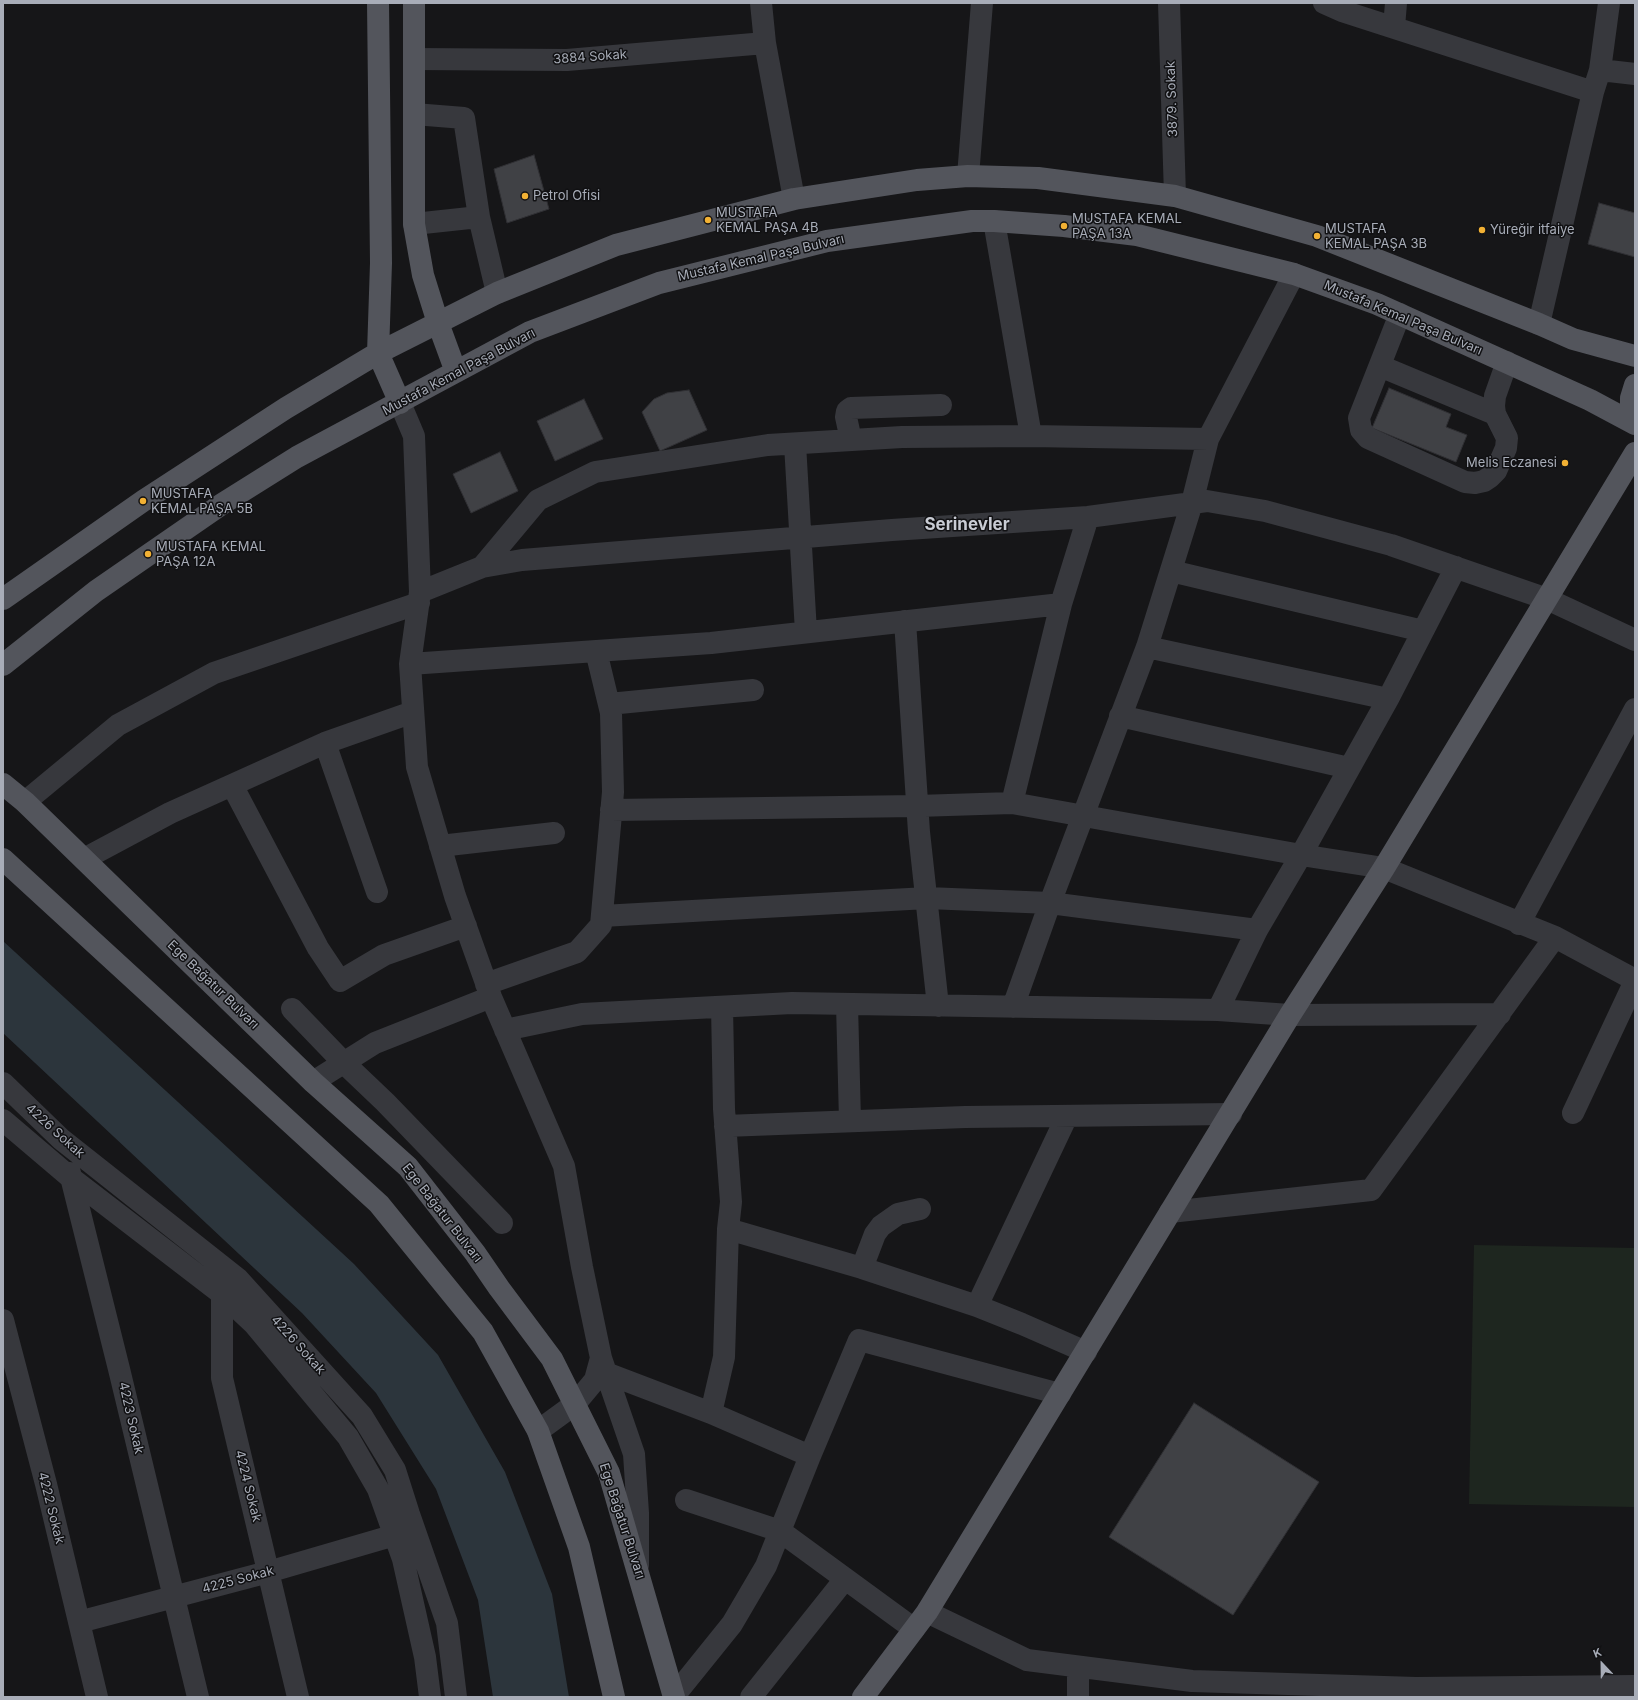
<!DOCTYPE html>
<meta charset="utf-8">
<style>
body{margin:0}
#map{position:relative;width:1638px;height:1700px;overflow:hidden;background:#161618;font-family:Inter,sans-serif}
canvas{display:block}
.frame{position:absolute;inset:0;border:4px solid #a8adb8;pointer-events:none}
.north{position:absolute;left:1582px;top:1644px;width:40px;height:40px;-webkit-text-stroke:3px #111113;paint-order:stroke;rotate:338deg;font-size:11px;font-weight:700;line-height:16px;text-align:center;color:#a8adb8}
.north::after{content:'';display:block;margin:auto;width:14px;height:18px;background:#a8adb8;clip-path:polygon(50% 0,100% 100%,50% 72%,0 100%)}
</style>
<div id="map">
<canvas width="1638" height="1700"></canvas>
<div class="frame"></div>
<div class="north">K</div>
</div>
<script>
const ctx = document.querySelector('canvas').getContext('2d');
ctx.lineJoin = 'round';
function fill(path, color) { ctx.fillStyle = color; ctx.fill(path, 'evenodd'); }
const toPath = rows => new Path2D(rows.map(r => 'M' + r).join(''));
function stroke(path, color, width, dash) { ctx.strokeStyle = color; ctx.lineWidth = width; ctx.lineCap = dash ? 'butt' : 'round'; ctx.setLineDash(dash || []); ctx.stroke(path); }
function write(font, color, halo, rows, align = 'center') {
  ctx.font = font + ' Inter,sans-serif'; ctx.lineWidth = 3; ctx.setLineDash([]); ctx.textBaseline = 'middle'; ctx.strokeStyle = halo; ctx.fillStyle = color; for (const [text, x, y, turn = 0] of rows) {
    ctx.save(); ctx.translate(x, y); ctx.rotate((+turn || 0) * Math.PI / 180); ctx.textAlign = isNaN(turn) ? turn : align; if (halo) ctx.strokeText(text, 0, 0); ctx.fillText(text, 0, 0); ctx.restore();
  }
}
fill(toPath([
 [1474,1245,1635,1248,1635,1507,1469,1504]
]), '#1e261f');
fill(toPath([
 [3,941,354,1264,438,1355,505,1472,552,1594,569,1697,493,1697,478,1600,436,1489,376,1393,302,1313,3,1033]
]), '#2c353c');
const building = toPath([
 [534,155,549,209,507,223,494,169,534,155],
 [1599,203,1635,213,1635,257,1588,244,1599,203],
 [1389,388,1451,414,1446,427,1467,435,1456,462,1372,428,1389,388],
 [689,390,707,430,660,451,642,412,654,399,667,393,689,390],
 [584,399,603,439,555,461,537,421,584,399],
 [500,452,518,491,471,513,453,474,500,452],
 [1194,1403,1319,1482,1233,1615,1109,1537,1194,1403]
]);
fill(building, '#404145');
stroke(building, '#303034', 1);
stroke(toPath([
 [761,3,765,43,794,199],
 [1169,3,1175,196],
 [1324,3,1342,11,1593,92],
 [1394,27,1396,3],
 [414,59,567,60,765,43],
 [1600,70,1635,74],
 [414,114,464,118,479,217,497,293],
 [968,176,982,3],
 [994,221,1031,436],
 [414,224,479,217],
 [1400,314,1359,418,1361,430,1368,438,1465,482,1475,483,1484,481,1490,477,1496,471,1506,448,1507,438,1495,414,1494,406,1495,396,1507,362],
 [1539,324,1593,92,1600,70,1609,3],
 [1380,366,1495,414],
 [400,403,414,436,420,592,410,664,417,767,455,896,491,997,564,1166,582,1267,601,1358,634,1454,638,1513,638,1565],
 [851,440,846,417,847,411,851,408,941,405],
 [795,444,806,632],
 [482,567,538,500,595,472,768,445,902,437,1031,436,1208,439],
 [1171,571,1423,631],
 [420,592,482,567,522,560,892,530,1088,517,1207,501,1265,511,1391,545,1547,599,1635,640],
 [905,621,919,832,938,1006],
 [1147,647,1388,699],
 [410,664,711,643,1061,604],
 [609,704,753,690],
 [1120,716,1349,768],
 [325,743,377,892],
 [232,785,318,948,340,981,384,955,466,926],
 [25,802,118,725,214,673,419,603],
 [1012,803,1061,604,1088,517],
 [611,810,917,806,1012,803,1301,855,1384,868,1555,937,1635,980],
 [440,846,554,833],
 [84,859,170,813,325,743,413,712],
 [602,916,927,898,1050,903,1257,930],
 [1519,924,1635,709],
 [486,984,577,952,601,925,613,792,611,713,596,651],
 [847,1004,850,1121],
 [1013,1007,1050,903,1147,647,1192,503,1208,439,1294,274],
 [292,1009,343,1062,385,1102,502,1223],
 [1218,1010,1257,930,1301,855,1388,699,1456,567],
 [505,1030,582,1014,792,1003,1218,1010,1290,1015,1500,1014],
 [313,1082,375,1043,491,997],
 [3,1083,61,1139,238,1279,362,1416,395,1470,409,1514,447,1623,456,1697],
 [1573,1113,1635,981],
 [3,1120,71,1178,222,1294,254,1324,348,1437,378,1489,403,1559,425,1657,430,1697],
 [725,1126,965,1117,1231,1114],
 [70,1173,119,1369,198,1697],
 [1170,1212,1371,1190,1555,937],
 [728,1229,862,1268,977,1306,1022,1324,1086,1352],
 [862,1268,875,1234,881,1226,898,1214,920,1209],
 [229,1288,222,1294,222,1378,298,1697],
 [977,1306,1067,1116],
 [3,1320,46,1484,97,1697],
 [606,1373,711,1413,810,1456],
 [711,1413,724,1357,728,1229,731,1202,724,1109,722,1007],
 [538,1431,575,1404,595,1380,601,1358],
 [686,1500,780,1531,914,1629],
 [927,1612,1027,1660,1192,1681,1416,1688,1635,1686],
 [79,1622,268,1572,395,1535],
 [674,1696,732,1624,766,1566,810,1456,859,1340,1060,1394],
 [751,1697,845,1579],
 [1078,1697,1078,1667]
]), '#37383d', 22);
stroke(toPath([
 [378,3,381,263,378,353,400,403],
 [414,3,414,224,423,275,438,323,456,372],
 [1635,385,1631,398,1631,411,1635,421],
 [3,599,143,501,286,408,378,353,497,293,616,245,794,199,917,180,968,176,1038,178,1175,196,1317,236,1539,324,1573,339,1635,356],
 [3,665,96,591,222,504,297,457,530,332,659,283,827,241,972,221,994,221,1064,226,1137,235,1294,274,1377,304,1590,400,1635,424],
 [3,784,25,802,313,1082,408,1167,475,1253,499,1288,552,1359,609,1473,674,1697],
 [3,859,379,1204,483,1332,538,1431,579,1547,614,1697],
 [863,1697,927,1612,1290,1015,1384,868,1635,453]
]), '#53555c', 22);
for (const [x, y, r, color] of [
 [525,196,4,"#f2b134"],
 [708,220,4,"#f2b134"],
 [1064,226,4,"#f2b134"],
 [1482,230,4,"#f2b134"],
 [1317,236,4,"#f2b134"],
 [1565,463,4,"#f2b134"],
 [143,501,4,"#f2b134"],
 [148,554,4,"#f2b134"]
]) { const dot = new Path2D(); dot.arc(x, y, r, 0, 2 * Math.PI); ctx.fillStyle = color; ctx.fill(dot); stroke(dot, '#111113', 1.5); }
write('13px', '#a8adb8', '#111113', [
 ["3884 Sokak",590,57,-4],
 ["3879. Sokak",1172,99,-92],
 ["Mustafa Kemal Paşa Bulvarı",761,258,-13],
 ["Mustafa Kemal Paşa Bulvarı",1403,318,23],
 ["Mustafa Kemal Paşa Bulvarı",459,372,-28],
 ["Ege Bağatur Bulvarı",213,985,44],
 ["4226 Sokak",55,1131,42],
 ["Ege Bağatur Bulvarı",442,1213,52],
 ["4226 Sokak",298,1345,48],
 ["4223 Sokak",131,1418,77],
 ["4224 Sokak",248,1486,76],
 ["4222 Sokak",51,1508,76],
 ["Ege Bağatur Bulvarı",622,1521,72],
 ["4225 Sokak",238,1580,-15]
]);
write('13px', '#a8adb8', '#111113', [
 ["Petrol Ofisi",533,196],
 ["MUSTAFA",716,213],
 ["KEMAL PAŞA 4B",716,228],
 ["MUSTAFA KEMAL",1072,219],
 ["PAŞA 13A",1072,234],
 ["MUSTAFA",1325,229],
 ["KEMAL PAŞA 3B",1325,244],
 ["Yüreğir itfaiye",1490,230],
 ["Melis Eczanesi",1557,463,"right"],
 ["MUSTAFA",151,494],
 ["KEMAL PAŞA 5B",151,509],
 ["MUSTAFA KEMAL",156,547],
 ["PAŞA 12A",156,562]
], 'left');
write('bold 17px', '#c9ccd4', '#111113', [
 ["Serinevler",967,525]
]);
</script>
